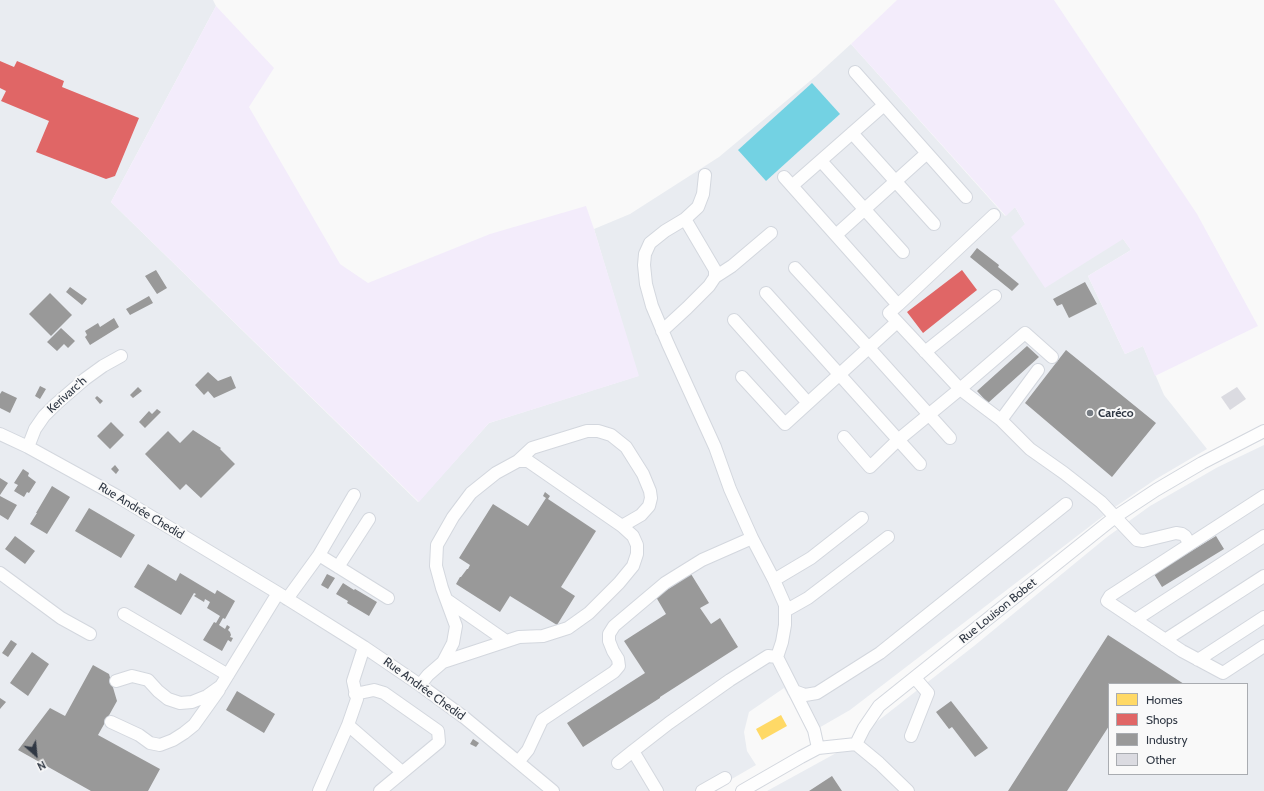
<!DOCTYPE html>
<meta charset="utf-8">
<style>
body{margin:0}
#map{position:relative;width:1264px;height:791px;overflow:hidden;background:#f9f9f9;font-family:Cabin,sans-serif}
canvas{display:block}
.legend{position:absolute;left:1108px;top:683px;width:140px;height:92px;box-sizing:border-box;background:#f9f9f9;border:1px solid #a9acb1;margin:0;padding:5px 7px;list-style:none;font-size:12px;color:#303844}
.legend li{display:flex;align-items:center;gap:8px;height:20px}
.legend b{width:20px;border:1px solid #a9acb1}
.north{position:absolute;left:16px;top:735px;width:40px;height:40px;-webkit-text-stroke:3px #f9f9f9;paint-order:stroke;rotate:153deg;font-size:11px;font-weight:700;line-height:16px;text-align:center;color:#303844}
.north::after{content:'';display:block;margin:auto;width:14px;height:18px;background:#303844;clip-path:polygon(50% 0,100% 100%,50% 72%,0 100%)}
</style>
<div id="map">
<canvas width="1264" height="791"></canvas>
<ul class="legend">
<li><b style="height:11px;background:#ffd966"></b>Homes</li>
<li><b style="height:11px;background:#e06666"></b>Shops</li>
<li><b style="height:11px;background:#999"></b>Industry</li>
<li><b style="height:11px;background:#dbdbe1"></b>Other</li>
</ul>
<div class="north">N</div>
</div>
<script>
const ctx = document.querySelector('canvas').getContext('2d');
ctx.lineJoin = 'round';
function fill(path, color) { ctx.fillStyle = color; ctx.fill(path, 'evenodd'); }
const toPath = rows => new Path2D(rows.map(r => 'M' + r).join(''));
function stroke(path, color, width, dash) { ctx.strokeStyle = color; ctx.lineWidth = width; ctx.lineCap = dash ? 'butt' : 'round'; ctx.setLineDash(dash || []); ctx.stroke(path); }
function write(font, color, halo, rows, align = 'center') {
  ctx.font = font + ' Cabin,sans-serif'; ctx.lineWidth = 4; ctx.setLineDash([]); ctx.textBaseline = 'middle'; ctx.strokeStyle = halo; ctx.fillStyle = color; for (const [text, x, y, turn = 0] of rows) {
    ctx.save(); ctx.translate(x, y); ctx.rotate((+turn || 0) * Math.PI / 180); ctx.textAlign = isNaN(turn) ? turn : align; if (halo) ctx.strokeText(text, 0, 0); ctx.fillText(text, 0, 0); ctx.restore();
  }
}
fill(toPath([
 [0,0,213,0,216,6,111,202,418,502,489,423,638,376,594,229,630,214,719,157,816,76,851,44,1005,216,1015,207,1025,224,1123,239,1131,250,1088,276,1125,354,1143,346,1164,395,1207,449,1156,479,1115,507,850,710,810,733,784,688,749,712,744,732,747,751,756,765,711,791,0,791],
 [1264,445,1264,791,767,791,838,752,974,646,1107,537,1150,506,1218,467],
 [1109,684,1247,684,1247,774,1109,774]
]), '#e9ecf1');
fill(toPath([
 [897,0,1054,0,1197,214,1258,326,1155,376,1143,346,1125,354,1088,276,1131,250,1123,239,1045,288,1011,237,1025,224,1015,207,1006,216,851,44],
 [216,6,274,68,249,107,340,264,368,283,490,234,586,206,594,229,639,376,489,423,419,502,111,202]
]), '#f3ecfb');
fill(toPath([
 [812,83,840,114,766,181,738,150]
]), '#73d2e3');
fill(toPath([
 [781,715,787,726,762,740,756,729]
]), '#ffd966');
fill(toPath([
 [0,61,14,67,17,61,64,81,62,87,139,118,115,176,106,179,36,152,49,121,1,101,6,91,0,88],
 [962,270,977,290,923,333,907,312]
]), '#e06666');
fill(toPath([
 [977,248,999,265,998,267,1019,284,1012,291,970,257],
 [156,270,167,288,157,294,145,276],
 [1085,282,1097,304,1069,318,1062,304,1057,306,1053,299],
 [70,287,87,299,82,305,66,292],
 [50,293,72,315,51,336,29,314],
 [149,296,153,303,130,315,126,309],
 [114,318,119,327,90,345,85,337,87,335,85,331,98,323,100,327],
 [61,328,75,341,68,348,64,344,57,351,47,342],
 [1027,346,1039,357,988,403,977,391],
 [1066,350,1156,423,1112,477,1025,403],
 [208,372,218,381,231,376,236,388,214,398,208,391,204,395,195,385],
 [40,386,46,389,40,399,35,396],
 [138,387,142,391,133,398,130,395],
 [2,391,17,398,10,413,0,408,0,394],
 [97,396,103,401,100,404,95,398],
 [157,409,161,412,145,428,139,422,149,411,152,414],
 [111,422,124,435,110,449,97,436],
 [193,430,221,448,220,449,235,464,201,498,186,484,180,490,145,454,168,431,180,443],
 [115,465,119,470,116,474,111,469],
 [23,469,29,473,28,476,36,482,29,493,27,492,24,497,14,491,18,485,14,483],
 [0,478,8,483,0,495],
 [52,486,70,497,47,534,30,524,37,513,36,513],
 [545,492,550,496,548,499,596,531,561,587,575,596,557,625,510,596,500,612,456,584,460,577,461,577,467,569,468,569,470,565,459,558,493,504,528,526,546,498,543,496],
 [0,496,17,505,8,520,0,515],
 [89,508,135,535,121,558,75,531],
 [15,536,35,551,25,564,5,549],
 [1216,536,1224,549,1162,587,1154,574],
 [148,564,176,581,180,573,215,594,217,590,235,601,225,619,223,618,219,625,225,629,227,625,230,627,228,630,230,632,231,635,230,637,233,638,231,642,228,640,222,651,203,640,214,622,216,623,220,616,207,608,210,602,205,599,204,602,194,596,196,594,194,593,181,615,134,587],
 [327,574,335,578,328,589,321,585],
 [691,574,709,603,700,608,711,624,720,618,738,647,660,697,660,698,583,747,567,723,645,673,624,641,666,614,656,597],
 [343,583,354,590,355,589,377,602,369,616,347,603,348,601,336,594],
 [1108,635,1184,684,1109,684,1109,726,1067,791,1008,791],
 [11,640,17,644,8,657,2,653],
 [32,652,49,664,28,696,10,683],
 [93,665,109,674,117,701,98,735,160,769,148,791,91,791,18,750,50,708,65,716],
 [237,691,275,714,264,733,226,710],
 [0,698,6,702,0,709],
 [951,701,988,748,975,757,952,727,949,729,936,712],
 [473,739,479,743,476,747,470,744],
 [832,776,842,791,809,791]
]), '#999');
fill(toPath([
 [1237,387,1246,399,1230,410,1221,397]
]), '#dbdbe1');
const minor = toPath([
 [855,72,966,197],
 [852,133,934,224],
 [821,161,903,252],
 [705,175,703,194,698,207,685,219,665,231,650,243,645,254,644,265,646,284,652,306,668,344,715,447,730,489,752,538,774,580,785,605,785,625,782,642,777,657],
 [784,177,898,305,994,215],
 [793,185,884,105],
 [836,235,927,153],
 [795,268,869,348,950,438],
 [715,277,732,266,771,233],
 [766,293,920,464],
 [898,305,889,313,960,389,1025,333,1052,357],
 [734,320,808,403],
 [662,331,687,308,709,286,715,277,715,270,685,219],
 [925,352,995,296],
 [1038,370,1001,420,1030,449,1064,473,1101,502,1137,540,1143,541,1176,533,1182,534,1185,536,1190,544,1110,596,1107,601,1182,651,1223,673,1264,646],
 [742,377,785,424,897,322],
 [0,434,28,447,117,496,278,593,364,647,420,685,465,718,553,791],
 [844,437,870,467,898,440,960,389,985,408,1001,420],
 [28,447,35,429,44,416,56,404,85,379,103,366,121,356],
 [518,461,532,448,587,431,598,431,611,435,626,447,643,474,650,491,651,498,649,506,641,515,622,526],
 [1190,544,1264,496],
 [319,555,388,598],
 [338,567,369,519],
 [0,573,61,618,90,634],
 [774,580,811,558,862,518],
 [287,599,319,555,354,495],
 [447,600,506,641],
 [785,611,808,598,888,537],
 [124,614,228,675],
 [1135,620,1264,536],
 [1165,640,1264,576],
 [1198,660,1264,617],
 [116,681,132,676,148,680,158,691,168,699,180,703,192,702,207,696,221,686,278,593],
 [420,685,428,675,443,662,519,637,543,636,568,628,589,613,619,583,633,566,637,554,637,545,633,536,622,526,528,461,518,461,496,473,471,493,453,517,437,545,436,566,442,588,456,626,453,643,443,662],
 [794,691,805,695,817,693,880,653,1066,504],
 [355,694,374,690,384,693,438,731,439,742,380,791],
 [111,722,139,735,150,743,160,745,173,740,184,733,194,725,219,690],
 [348,725,402,772],
 [911,736,928,693,915,678],
 [856,744,864,728,879,706,1115,517,1156,490,1202,463,1264,431],
 [856,744,879,763,908,791],
 [633,751,669,723,730,680,768,656,777,657,814,730,818,748],
 [518,762,528,750,542,720,614,672,619,666,618,659,613,651,609,641,609,634,614,626,665,583,702,560,752,538],
 [618,763,633,751,657,791],
 [319,791,348,725,357,699,353,681,364,647],
 [702,791,725,778],
 [742,791,801,757,818,748,856,744]
]);
stroke(minor, '#d3d7de', 14);
stroke(minor, '#fefefe', 12);
for (const [x, y, r, color] of [
 [1090,413,4,"#767c83"]
]) { const dot = new Path2D(); dot.arc(x, y, r, 0, 2 * Math.PI); ctx.fillStyle = color; ctx.fill(dot); stroke(dot, '#f9f9f9', 1.5); }
write('12px', '#303844', '#f9f9f9', [
 ["Kerivarc'h",67,395,-42],
 ["Rue Andrée Chedid",141,511,31],
 ["Rue Louison Bobet",998,611,-39],
 ["Rue Andrée Chedid",424,689,36]
]);
write('bold 12px', '#303844', '#f9f9f9', [
 ["Caréco",1098,413]
], 'left');
</script>
